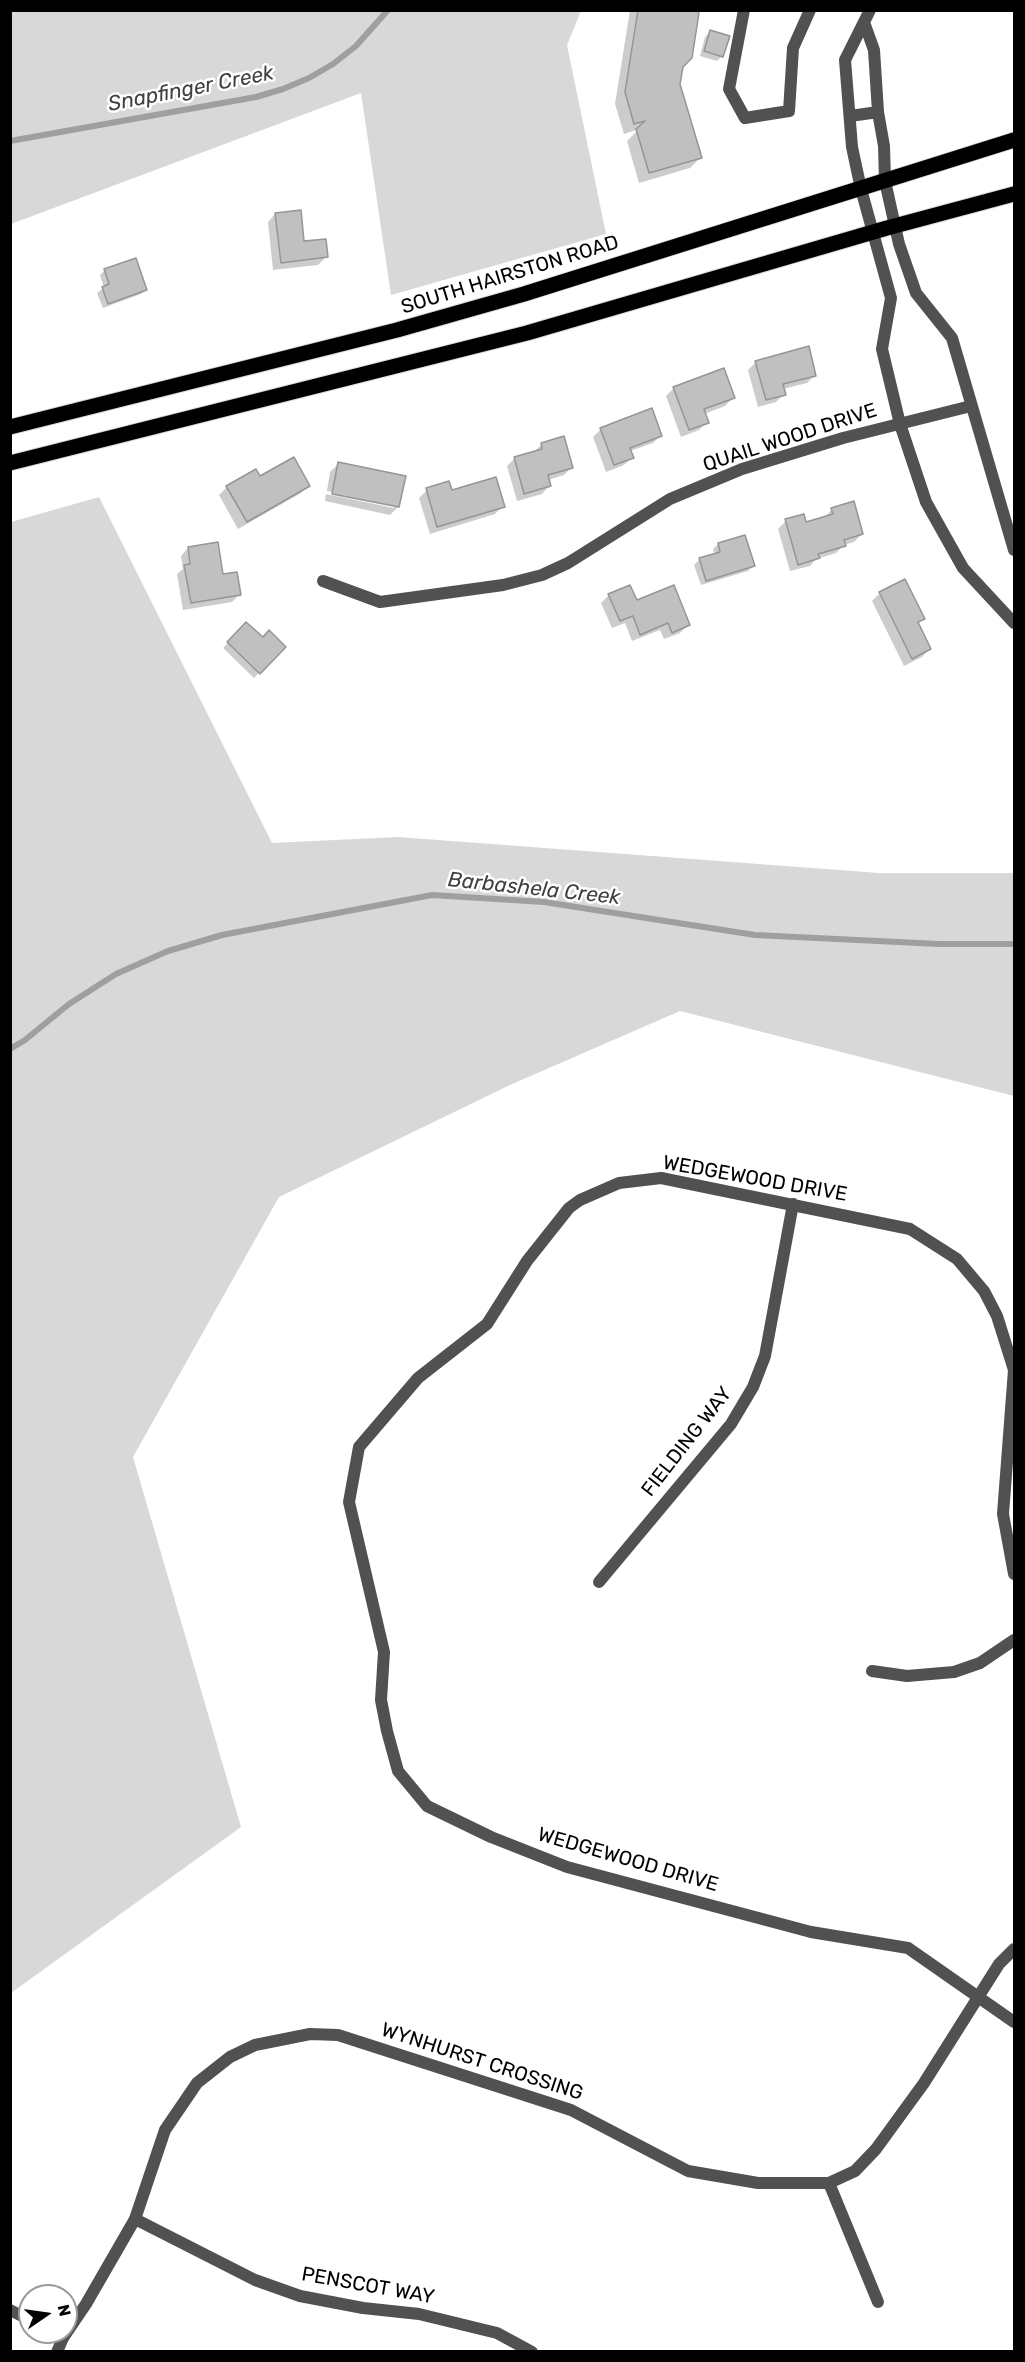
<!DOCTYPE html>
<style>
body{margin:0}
#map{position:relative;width:1025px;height:2362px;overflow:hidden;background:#fff;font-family:Rubik,sans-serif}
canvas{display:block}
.frame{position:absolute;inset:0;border:12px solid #000;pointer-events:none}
.north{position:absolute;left:18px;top:2284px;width:60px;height:60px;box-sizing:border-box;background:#fff;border:2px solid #999;border-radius:50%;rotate:77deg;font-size:16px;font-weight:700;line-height:24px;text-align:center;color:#000}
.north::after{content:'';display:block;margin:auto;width:21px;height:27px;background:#000;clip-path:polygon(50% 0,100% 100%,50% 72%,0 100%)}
</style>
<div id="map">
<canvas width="1025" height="2362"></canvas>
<div class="frame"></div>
<div class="north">N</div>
</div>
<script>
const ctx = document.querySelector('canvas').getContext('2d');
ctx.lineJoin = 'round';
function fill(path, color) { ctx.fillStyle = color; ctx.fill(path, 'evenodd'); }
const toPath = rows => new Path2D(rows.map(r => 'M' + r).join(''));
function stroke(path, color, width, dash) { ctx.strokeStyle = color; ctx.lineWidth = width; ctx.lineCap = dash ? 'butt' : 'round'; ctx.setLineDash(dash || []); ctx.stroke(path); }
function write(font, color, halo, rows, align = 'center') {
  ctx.font = font + ' Rubik,sans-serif'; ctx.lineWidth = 5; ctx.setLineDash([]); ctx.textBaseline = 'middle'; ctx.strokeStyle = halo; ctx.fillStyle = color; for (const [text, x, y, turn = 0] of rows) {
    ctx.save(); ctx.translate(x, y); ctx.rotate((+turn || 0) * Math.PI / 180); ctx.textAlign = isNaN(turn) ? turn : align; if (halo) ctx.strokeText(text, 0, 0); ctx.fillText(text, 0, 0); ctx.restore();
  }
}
fill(toPath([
 [11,10,581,11,567,45,606,234,391,295,361,93,11,224],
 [99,497,272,843,398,837,879,873,1014,873,1014,1096,680,1011,510,1085,279,1197,133,1457,241,1827,11,1993,11,522]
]), '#d8d8d8');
fill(toPath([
 [630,10,695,10,679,84,700,158,690,168,639,183,627,141,639,129,624,134,615,104],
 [710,32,722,56,717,61,700,56,705,37],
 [275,214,303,243,326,257,318,265,273,270,268,222],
 [105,270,146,289,141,294,103,308,97,293,104,288,100,275],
 [756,362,815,375,807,383,783,389,784,394,776,402,758,407,748,370],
 [674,388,733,398,725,406,704,414,707,422,699,430,681,437,666,396],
 [601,429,661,435,653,443,630,451,632,457,624,465,606,472,593,437],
 [542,444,572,467,564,475,548,480,549,486,542,494,517,501,507,466,515,458,534,452],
 [338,464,398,507,390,515,325,501,326,494,394,508,394,505,327,491,330,472],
 [260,478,308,485,301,493,238,529,219,495,227,487],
 [427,490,451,492,503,506,495,514,430,534,419,498],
 [832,509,862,534,854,542,844,545,836,553,816,559,810,566,790,571,778,529,786,521,805,524,824,518],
 [718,544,753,566,748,571,701,585,694,565,699,560,715,555,713,549],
 [188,548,222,576,240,594,232,602,183,610,177,574,183,569,181,556],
 [880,593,923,619,917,624,929,649,922,657,904,666,872,601],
 [609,595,688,625,680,633,664,639,660,630,632,641,625,623,612,628,601,603],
 [246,624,263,639,284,647,254,678,223,648]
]), '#0003');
stroke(toPath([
 [10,141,256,97,283,89,309,78,333,64,356,46,388,10],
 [10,1049,25,1040,69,1004,116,974,168,951,222,935,432,895,544,902,755,935,939,944,1014,944]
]), '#9f9f9f', 6);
const building = toPath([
 [638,10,697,10,699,13,692,58,683,67,680,84,702,158,649,173,636,129,645,121,634,124,625,92,638,10],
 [710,30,730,36,723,57,704,51,710,30],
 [301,210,304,241,326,239,328,257,281,263,275,213,301,210],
 [136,258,147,290,108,304,102,287,109,284,104,269,136,258],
 [809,346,816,376,783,384,786,395,766,400,755,361,809,346],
 [724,368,735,398,704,409,709,423,689,430,673,387,724,368],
 [652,408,662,436,630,448,634,458,614,465,600,428,652,408],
 [564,436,573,468,548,475,551,486,524,494,514,457,542,449,541,443,564,436],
 [294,457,310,486,247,522,226,486,256,469,260,476,294,457],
 [338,462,406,476,399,507,332,494,338,462],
 [496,477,505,507,437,527,426,488,449,481,452,490,496,477],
 [854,501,863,534,844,540,846,546,818,554,820,558,798,565,785,519,804,514,806,522,833,514,831,508,854,501],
 [745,535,755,566,706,581,699,558,720,552,718,543,745,535],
 [218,542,223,574,237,572,241,595,191,603,184,565,190,564,188,547,218,542],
 [905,579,925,619,918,622,931,649,912,659,879,592,905,579],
 [630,585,637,600,674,585,690,625,672,633,668,623,640,635,633,616,620,621,608,594,630,585],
 [246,622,263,637,269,630,286,647,260,674,227,642,246,622]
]);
fill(building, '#c0c0c0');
stroke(building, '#959595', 1.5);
const primary = toPath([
 [10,427,397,330,524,294,1014,140],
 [10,463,527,333,887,228,1014,194]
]);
stroke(primary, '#dbdbdb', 17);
stroke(toPath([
 [744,10,729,89,745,118,789,111,793,48,810,10],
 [865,25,874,50,878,112,884,146,885,181],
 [850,116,878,112],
 [861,189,852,147,845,60,870,10],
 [323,581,380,602,503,585,542,575,568,563,670,499,742,469,843,438,971,406],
 [1014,1574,1003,1514,1014,1370,997,1316,984,1291,957,1259,910,1229,661,1178,619,1183,580,1200,569,1208,527,1261,487,1324,418,1378,359,1447,349,1502,384,1652,381,1700,387,1731,398,1771,427,1806,491,1837,567,1867,811,1932,908,1948,1014,2022],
 [599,1582,731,1424,753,1387,765,1356,793,1204],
 [872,1671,907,1676,954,1672,980,1663,1014,1640],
 [829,2183,878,2302],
 [135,2219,255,2280,300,2296,363,2308,419,2314,497,2333,532,2352],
 [10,2310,30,2320],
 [52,2332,63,2338],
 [57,2352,63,2338,86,2304,135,2219,165,2130,197,2083,230,2057,255,2045,310,2034,338,2035,571,2110,688,2171,758,2183,829,2183,855,2171,876,2149,924,2083,999,1964,1014,1949]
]), '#515151', 12);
stroke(toPath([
 [885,181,899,244,916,293,952,338,1014,550],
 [861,189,891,298,882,349,900,424,926,502,963,568,1014,623]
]), '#515151', 12);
stroke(primary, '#000', 15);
write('20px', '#000', '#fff', [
 ["SOUTH HAIRSTON ROAD",510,275,-17],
 ["QUAIL WOOD DRIVE",790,438,-18],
 ["WEDGEWOOD DRIVE",755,1179,10],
 ["FIELDING WAY",687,1442,-52],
 ["WEDGEWOOD DRIVE",628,1860,16],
 ["WYNHURST CROSSING",482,2062,18],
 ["PENSCOT WAY",368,2286,10]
]);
write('italic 21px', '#404040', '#fff', [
 ["Snapfinger Creek",191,89,-11],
 ["Barbashela Creek",534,889,6]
]);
</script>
